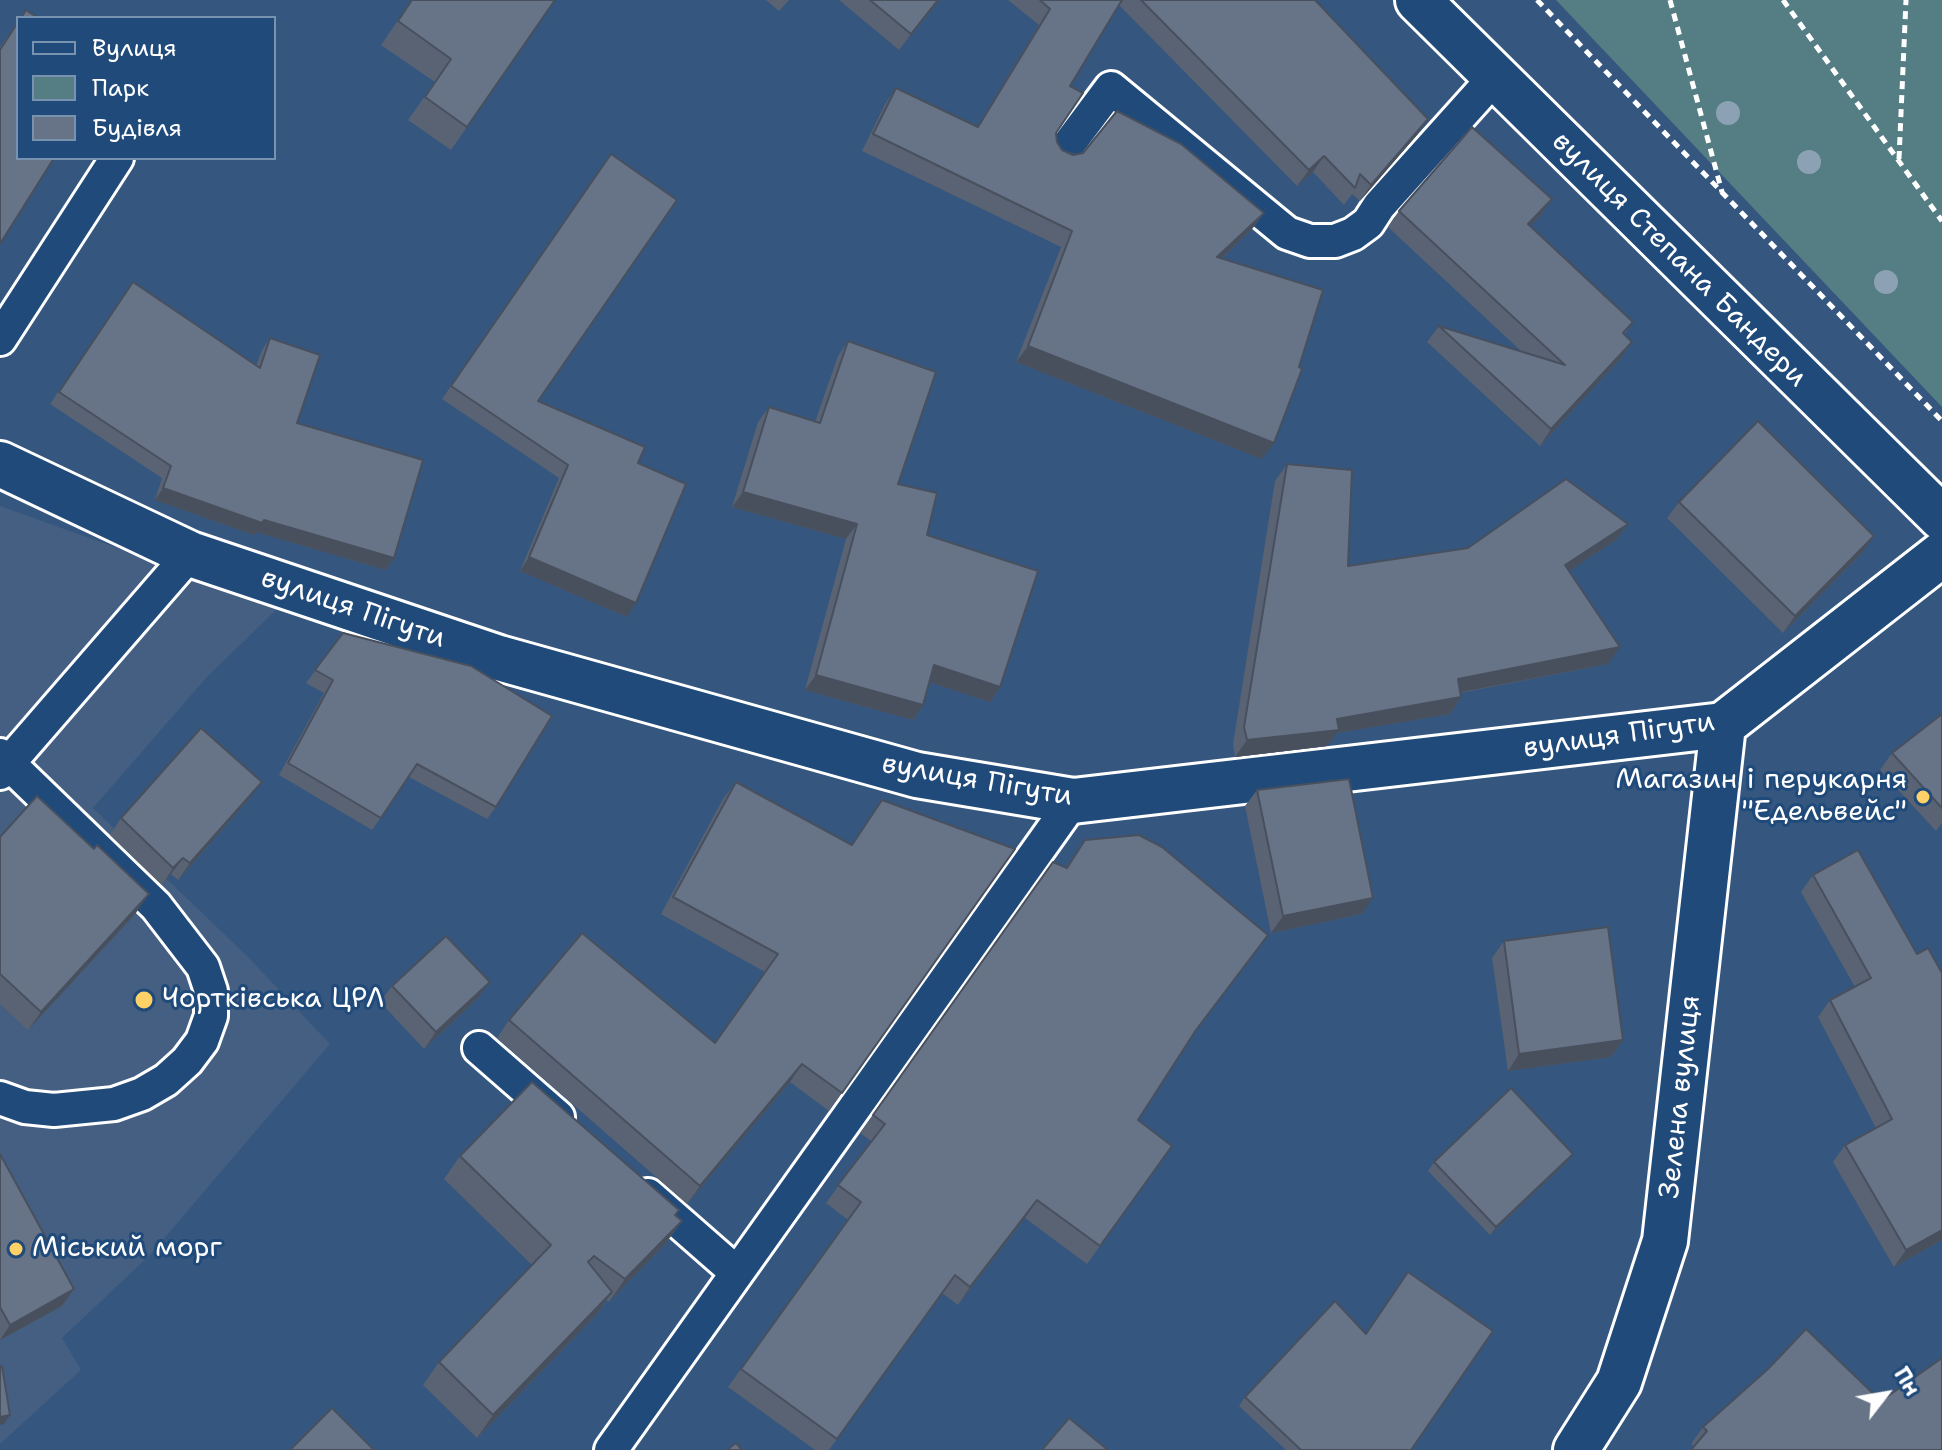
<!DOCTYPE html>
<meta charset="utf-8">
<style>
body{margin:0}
#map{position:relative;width:1942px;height:1450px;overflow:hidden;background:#35567e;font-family:"Shantell Sans",sans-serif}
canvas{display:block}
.legend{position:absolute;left:16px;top:16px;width:260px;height:144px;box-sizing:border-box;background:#1f4a7a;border:2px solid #7992af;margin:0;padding:10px 14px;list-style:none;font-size:24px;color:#fff}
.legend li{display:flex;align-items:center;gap:16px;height:40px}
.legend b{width:40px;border:2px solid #7992af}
.north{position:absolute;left:1846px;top:1354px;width:80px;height:80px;-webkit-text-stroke:6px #1f4a7a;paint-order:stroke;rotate:59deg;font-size:22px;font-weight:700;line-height:32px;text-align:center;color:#fff}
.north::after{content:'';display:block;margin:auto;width:28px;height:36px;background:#fff;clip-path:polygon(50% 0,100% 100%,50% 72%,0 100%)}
</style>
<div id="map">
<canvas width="1942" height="1450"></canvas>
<ul class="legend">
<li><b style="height:10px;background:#1f4a7a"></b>Вулиця</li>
<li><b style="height:22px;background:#547d84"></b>Парк</li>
<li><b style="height:22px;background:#677387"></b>Будівля</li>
</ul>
<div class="north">Пн</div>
</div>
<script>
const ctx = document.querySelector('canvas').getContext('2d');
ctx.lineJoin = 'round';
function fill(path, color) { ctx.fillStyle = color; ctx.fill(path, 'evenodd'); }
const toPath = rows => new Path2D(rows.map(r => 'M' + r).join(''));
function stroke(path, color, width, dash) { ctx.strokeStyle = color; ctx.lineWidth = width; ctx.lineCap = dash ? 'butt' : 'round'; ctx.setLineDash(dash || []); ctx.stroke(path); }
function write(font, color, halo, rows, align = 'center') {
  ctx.font = font + ' "Shantell Sans",sans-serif'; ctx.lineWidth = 6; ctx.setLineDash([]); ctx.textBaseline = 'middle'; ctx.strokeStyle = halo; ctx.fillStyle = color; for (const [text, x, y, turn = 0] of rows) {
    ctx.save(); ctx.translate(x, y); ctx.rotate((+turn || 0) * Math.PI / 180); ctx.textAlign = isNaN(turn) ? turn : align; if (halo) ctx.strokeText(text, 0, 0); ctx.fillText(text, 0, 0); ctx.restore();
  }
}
fill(toPath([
 [0,506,280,606,207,677,93,808,248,957,330,1044,150,1255,62,1338,81,1370,0,1444]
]), '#445f81');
fill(toPath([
 [1556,0,1942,0,1942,407]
]), '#547d84');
const lane = toPath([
 [1063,152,1111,88,1287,233,1310,241,1335,241,1353,234,1368,223,1379,206,1494,78],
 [0,339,117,158],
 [0,755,156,906,203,967,211,991,211,1016,202,1041,187,1061,166,1080,142,1094,114,1104,54,1110,25,1107,0,1098],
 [0,773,190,554],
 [479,1048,558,1117],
 [648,1195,737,1273],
 [611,1450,1073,801]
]);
const street = toPath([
 [0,464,190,554,499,658,917,775,1073,801,1723,725]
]);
const secondary = toPath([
 [1418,0,1942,518],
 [1576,1450,1619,1382,1665,1241,1723,725,1942,554]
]);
stroke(lane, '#fff', 38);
stroke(street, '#fff', 50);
stroke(secondary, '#fff', 50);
stroke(toPath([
 [1537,0,1942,421],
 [1670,0,1722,192],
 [1783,0,1942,221],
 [1899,159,1906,0]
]), '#fff', 5, [8, 6]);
stroke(lane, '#1f4a7a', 32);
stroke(street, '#1f4a7a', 44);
stroke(secondary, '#1f4a7a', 44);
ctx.fillStyle = '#8ca1b4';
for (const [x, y] of [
 [1728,113],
 [1809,162],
 [1886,282]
]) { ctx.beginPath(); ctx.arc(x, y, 12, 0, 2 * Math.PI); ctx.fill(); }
fill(toPath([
 [412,0,555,0,451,150,408,120,435,82,381,45],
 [766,0,789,0,779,11],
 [839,0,940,0,899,50],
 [1008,0,1315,0,1428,119,1416,136,1360,201,1352,194,1344,205,1313,172,1297,186,1119,5,1070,86,1056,133,1057,142,1062,150,1264,213,1252,229,1221,259,1262,459,1016,362,1061,247,862,151,885,104,896,88,977,127,1039,25],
 [18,21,0,244,0,47],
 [611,154,538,401,638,463,627,617,520,571,559,478,442,399],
 [1552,199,1540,216,1530,226,1633,322,1625,334,1632,342,1621,358,1540,446,1427,342,1439,326,1521,351,1388,227,1399,211],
 [133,282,256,366,262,350,270,338,297,423,394,558,386,570,256,532,254,535,155,500,162,478,50,404],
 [848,341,898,484,927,535,1000,687,990,702,929,682,923,705,913,720,805,690,846,539,732,507,758,422,769,407,815,422,838,356],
 [1287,464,1348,566,1628,524,1616,540,1569,571,1608,664,1460,693,1461,697,1450,714,1337,733,1327,746,1235,757,1233,744,1275,481],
 [1679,502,1863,552,1783,633,1667,518],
 [343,633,496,807,487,819,409,777,372,830,279,775,324,693,306,683],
 [1942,714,1942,823,1936,831,1880,770,1892,753],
 [736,782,851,845,1015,849,829,1111,790,1082,687,1204,497,1038,509,1020,715,1043,765,972,661,914,723,799],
 [1257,790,1362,914,1271,933,1245,806],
 [250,798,178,880,171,874,162,885,110,835,121,818],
 [0,837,136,913,28,1030,0,1004],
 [1085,840,1255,953,1190,1039,1138,1120,1172,1146,1087,1264,1025,1218,958,1305,942,1293,829,1450,815,1450,728,1387,848,1220,826,1203,871,1141,860,1133,1053,862,1066,867],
 [1813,875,1917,954,1942,1240,1894,1267,1833,1162,1845,1145,1876,1128,1818,1017,1830,1000,1855,987,1801,892],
 [1504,941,1623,1040,1611,1057,1508,1071,1492,958],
 [392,986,478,998,424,1049,380,1002],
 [0,1154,74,1289,62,1306,0,1340],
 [460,1156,676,1215,682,1221,665,1244,609,1302,607,1300,596,1315,477,1438,423,1385,439,1362,532,1265,444,1179],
 [1434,1162,1567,1162,1490,1235,1428,1171],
 [1245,1397,1411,1450,1286,1450,1239,1406],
 [1881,1401,1942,1450,1694,1446,1691,1444,1703,1427]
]), '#596374');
fill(toPath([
 [938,0,940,0,899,50,911,34],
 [1428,119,1416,136,1360,201,1371,185],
 [1324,156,1313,172,1297,186,1309,170],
 [1552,199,1540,216,1516,241,1528,224],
 [1264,213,1252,229,1205,274,1217,257],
 [1632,342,1621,358,1540,446,1551,429],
 [1028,346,1274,443,1262,459,1016,362],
 [163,488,264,520,394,558,386,570,256,532,254,535,155,500],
 [743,492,857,524,846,539,732,507],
 [1628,524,1616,540,1554,581,1565,565],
 [1874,536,1863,552,1783,633,1795,616],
 [529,557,636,603,627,617,520,571],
 [1620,647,1608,664,1446,695,1458,679],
 [934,665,1000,687,990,702,923,680],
 [816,675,923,705,913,720,805,690],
 [1461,697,1450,714,1337,733,1327,746,1235,757,1247,740,1337,719],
 [262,782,250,798,178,880,190,863],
 [183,858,171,874,162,885,173,868],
 [149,894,136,913,28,1030,41,1012],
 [1373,898,1362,914,1271,933,1283,916],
 [1268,935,1255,953,1183,1048,1196,1030],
 [490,982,478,998,424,1049,436,1032],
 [1623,1040,1611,1057,1508,1071,1519,1054],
 [802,1064,790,1082,687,1204,700,1186],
 [1573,1154,1567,1162,1490,1235,1496,1227],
 [1037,1200,1025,1218,958,1305,970,1287],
 [682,1221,665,1244,609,1302,625,1279],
 [1942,1230,1942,1240,1894,1267,1906,1250],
 [74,1289,62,1306,0,1340,10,1325],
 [612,1292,596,1315,477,1438,493,1415],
 [10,1415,4,1424,0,1425,0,1417]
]), '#48505e');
const building = toPath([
 [412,0,555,0,467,127,425,97,451,59,398,21,412,0],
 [870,0,938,0,911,34,870,0],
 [1040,0,1122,0,1070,86,1083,93,1056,133,1057,142,1062,150,1073,155,1083,153,1117,111,1181,144,1264,213,1217,257,1323,290,1299,367,1302,369,1274,443,1028,346,1072,231,873,134,896,88,978,127,1050,9,1040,0],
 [1141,0,1315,0,1428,119,1371,185,1360,174,1355,188,1324,156,1309,170,1141,0],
 [26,10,38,18,21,18,26,10],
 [18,22,18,158,54,158,0,244,0,50,18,22],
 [1472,127,1552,199,1528,224,1633,322,1623,333,1632,342,1551,429,1439,326,1565,365,1399,211,1472,127],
 [611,154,677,200,538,401,645,447,638,463,686,484,636,603,529,557,568,465,451,386,611,154],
 [133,282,260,368,270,338,320,355,297,423,423,460,394,558,264,520,262,523,163,488,171,466,59,392,133,282],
 [848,341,936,372,898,484,937,493,927,535,1038,571,1000,687,934,665,923,705,816,675,857,524,743,492,769,407,820,423,848,341],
 [1758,421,1874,536,1795,616,1679,502,1758,421],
 [1287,464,1352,470,1348,566,1468,548,1566,479,1628,524,1565,565,1620,647,1458,679,1461,697,1337,719,1339,730,1247,740,1244,727,1287,464],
 [343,633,471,666,552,716,496,807,417,764,381,818,288,763,333,680,315,670,343,633],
 [1942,714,1942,808,1892,753,1942,714],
 [201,728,262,782,190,863,183,858,173,868,121,818,201,728],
 [1349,779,1373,898,1283,916,1257,790,1349,779],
 [736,782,852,845,882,800,1015,849,842,1093,802,1064,700,1186,509,1020,582,933,715,1043,778,954,673,897,736,782],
 [37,796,94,849,97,845,149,894,41,1012,0,974,0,837,37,796],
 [1139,835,1162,847,1268,935,1196,1030,1138,1120,1172,1146,1100,1246,1037,1200,970,1287,955,1275,837,1439,741,1369,861,1202,838,1185,885,1124,873,1115,1053,862,1067,868,1085,840,1139,835],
 [1858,850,1917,954,1928,948,1942,973,1942,1230,1906,1250,1845,1145,1892,1119,1830,1000,1871,978,1813,875,1858,850],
 [1608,927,1623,1040,1519,1054,1504,941,1608,927],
 [446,936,490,982,436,1032,392,986,446,936],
 [532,1082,679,1210,675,1215,682,1221,625,1279,594,1256,588,1262,612,1292,493,1415,439,1362,551,1245,460,1156,532,1082],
 [1511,1088,1573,1154,1496,1227,1434,1162,1511,1088],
 [0,1154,74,1289,10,1325,0,1307,0,1154],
 [1408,1272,1493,1331,1411,1450,1301,1450,1245,1397,1335,1301,1366,1334,1408,1272],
 [1806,1329,1881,1401,1942,1358,1942,1450,1691,1450,1707,1431,1703,1427,1768,1369,1806,1329],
 [2,1366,10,1415,0,1417,0,1367,2,1366],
 [332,1408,374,1450,290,1450,332,1408],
 [1069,1418,1108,1450,1042,1450,1069,1418],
 [736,1443,742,1450,727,1450,736,1443]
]);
fill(building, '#677387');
stroke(building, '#48505e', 2);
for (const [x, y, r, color] of [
 [1923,797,8,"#ffd166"],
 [144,1000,10,"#ffd166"],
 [16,1249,8,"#ffd166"]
]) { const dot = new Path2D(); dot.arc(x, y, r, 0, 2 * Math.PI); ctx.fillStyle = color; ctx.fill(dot); stroke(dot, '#1f4a7a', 3); }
write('28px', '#fff', '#1f4a7a', [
 ["вулиця Степана Бандери",1679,260,45],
 ["вулиця Пігути",353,609,19],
 ["вулиця Пігути",1619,736,-8],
 ["вулиця Пігути",977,781,10],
 ["Зелена вулиця",1681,1097,-84]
]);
write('28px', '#fff', '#1f4a7a', [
 ["Магазин і перукарня",1907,781,"right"],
 ["\"Едельвейс\"",1907,813,"right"],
 ["Чортківська ЦРЛ",162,1000],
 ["Міський морг",32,1249]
], 'left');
</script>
